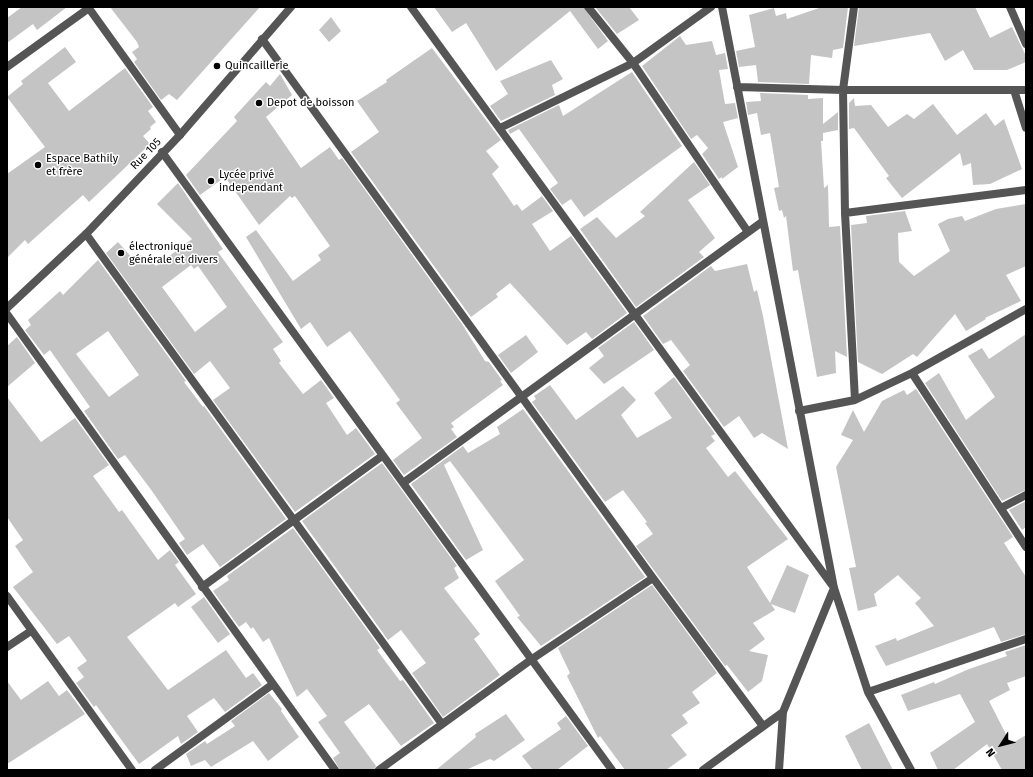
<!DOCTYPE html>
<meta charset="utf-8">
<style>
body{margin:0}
#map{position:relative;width:1033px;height:777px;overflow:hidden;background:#fff;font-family:"Fira Sans",sans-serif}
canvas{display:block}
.frame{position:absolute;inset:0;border:8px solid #000;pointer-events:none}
.north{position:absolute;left:981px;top:725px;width:40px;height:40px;-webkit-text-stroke:3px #fff;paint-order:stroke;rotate:234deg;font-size:11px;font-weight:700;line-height:16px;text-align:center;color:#000}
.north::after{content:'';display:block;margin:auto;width:14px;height:18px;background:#000;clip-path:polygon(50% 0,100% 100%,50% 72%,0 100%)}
</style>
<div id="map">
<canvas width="1033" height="777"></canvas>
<div class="frame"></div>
<div class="north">N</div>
</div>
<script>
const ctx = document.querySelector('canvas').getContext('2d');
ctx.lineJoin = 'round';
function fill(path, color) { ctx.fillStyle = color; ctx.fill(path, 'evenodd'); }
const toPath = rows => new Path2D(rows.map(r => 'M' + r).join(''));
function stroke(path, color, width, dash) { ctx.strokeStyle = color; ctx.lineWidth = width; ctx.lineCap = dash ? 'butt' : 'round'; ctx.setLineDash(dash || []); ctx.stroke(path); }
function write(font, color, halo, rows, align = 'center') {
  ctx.font = font + ' "Fira Sans",sans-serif'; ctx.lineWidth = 3; ctx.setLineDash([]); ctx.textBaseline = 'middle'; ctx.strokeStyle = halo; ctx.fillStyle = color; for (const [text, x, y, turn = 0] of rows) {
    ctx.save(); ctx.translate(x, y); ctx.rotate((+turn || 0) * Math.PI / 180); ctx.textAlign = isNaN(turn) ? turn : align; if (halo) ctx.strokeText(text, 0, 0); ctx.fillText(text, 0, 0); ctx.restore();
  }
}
fill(toPath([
 [22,7,67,7,37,30,33,24,7,43,7,18],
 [110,7,260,7,177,100,169,94,161,100,134,62,137,59,132,52,139,47,137,42],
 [434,7,583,7,608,41,598,49,570,11,496,71,466,23,452,32],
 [595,7,629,7,639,20,617,34],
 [822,7,848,7,843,48,833,50,832,58,811,55,809,84,758,82,756,65,739,67,736,51,755,47,749,15,774,8,776,16,786,13,787,19],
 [859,7,975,7,990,38,1012,27,1026,56,1026,62,1007,70,974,70,963,50,945,61,930,33,854,46],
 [331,17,341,31,329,42,319,30],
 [680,36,686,45,712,41,716,55,725,53,728,69,719,70,725,104,735,103,738,118,723,122,738,167,722,179,722,177,719,179,702,154,708,148,697,135,691,139,642,66],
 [65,47,76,62,48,83,69,111,125,68,153,107,148,111,156,122,150,127,151,129,143,136,150,144,89,202,83,195,28,244,25,240,7,258,7,174,45,147,7,97,23,84,21,81],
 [432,48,501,140,486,151,499,167,492,174,514,206,517,204,522,211,542,196,553,211,532,224,550,251,571,236,627,313,592,339,586,332,567,345,510,283,496,294,498,297,471,317,351,152,379,132,357,101,387,82,386,80],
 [551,60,563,79,552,85,555,95,501,121,490,106,508,94,500,81],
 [632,72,682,146,584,217,571,199,562,205,550,189,558,183,519,129,510,134,508,130,559,105,563,116],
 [280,74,292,95,266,117,301,168,330,147,339,160,342,158,462,324,485,361,489,362,502,380,500,381,503,385,451,423,454,427,451,429,457,437,404,475,393,460,422,438,396,403,400,400,350,331,327,347,310,322,301,329,246,237,256,230,293,281,321,260,318,255,330,246,295,196,292,198,290,196,259,225,225,177,200,195,186,175,237,121,234,117,266,82,270,86],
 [760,93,808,95,808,99,823,98,823,124,838,112,838,130,823,133,823,141,821,141,824,188,828,185,829,227,840,226,847,357,835,351,836,373,817,377,799,276,798,270,793,271,786,216,784,218,782,210,779,211,774,188,779,187,770,133,761,135,757,113,748,115,746,102,761,101],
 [854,98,855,106,871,105,888,127,907,114,914,119,933,104,957,135,986,113,995,126,1004,119,1022,169,990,184,973,185,971,163,963,166,960,153,902,198,886,178,889,176,854,128,849,129,849,103],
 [694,162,710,185,688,200,715,238,699,252,704,257,636,307,580,229,597,217,616,238,645,216,640,212],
 [178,183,223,249,218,252,283,342,273,349,281,361,279,363,303,394,321,380,334,398,326,403,347,435,356,428,375,454,295,512,213,400,230,388,210,361,194,374,106,253,118,242,134,260,141,255,148,265,153,262,156,266,192,239,157,204],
 [191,265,194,269,198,266,227,307,195,332,162,287],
 [1026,204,1026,266,1006,275,1021,301,985,318,986,319,966,331,955,314,917,357,913,354,882,374,858,362,851,225,867,223,866,216,905,211,912,231,898,233,899,262,914,276,950,251,938,224,948,219,962,216,965,221,996,209],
 [98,260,186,381,184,382,203,407,204,406,286,519,220,567,203,544,187,555,179,543,185,539,152,491,125,455,118,459,84,411,90,407,50,350,44,355,25,330,31,325,28,320,60,291,63,295],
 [108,331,139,375,109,397,76,354],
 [747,264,754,292,757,290,763,316,788,449,762,433,754,438,739,416,724,427,683,371,690,365,671,340,663,344,643,316,711,266,715,271],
 [634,322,654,350,604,384,589,368,604,356,598,348],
 [1026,334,1026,490,1002,501,925,383,939,373,966,420,995,397,968,356,982,348,989,359],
 [526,335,538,352,511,373,498,355],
 [17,337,35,363,7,387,7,346],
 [674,377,715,434,711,436,715,441,706,448,728,477,735,471,788,539,747,567,770,603,787,565,809,575,795,613,771,604,775,610,753,623,765,639,749,651,768,655,762,681,748,692,727,665,725,666,636,546,653,534,645,523,647,522,623,490,605,502,532,402,536,399,534,396,550,385,576,420,623,386,636,400,621,415,637,438,672,418,654,393],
 [916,389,1013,537,1004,543,1026,577,1026,634,1001,642,994,627,886,666,875,646,896,638,897,641,934,626,915,603,921,598,898,575,874,594,877,606,858,611,849,568,856,567,836,467,853,440,841,435,853,410,864,432,882,401,904,390,907,395],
 [7,397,41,442,75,418,109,465,93,476,119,512,122,510,158,560,170,550,179,562,175,565,196,594,178,607,175,603,127,637,168,690,226,650,246,678,253,673,262,685,225,712,214,698,187,716,198,732,181,744,178,736,139,764,96,705,94,707,76,683,84,677,77,668,87,661,69,636,57,644,13,587,33,572,15,546,23,540,7,517],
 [523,409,645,577,541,646,517,617,520,616,495,581,524,560,450,461,444,465,483,550,466,560,411,484,463,446,468,453,500,434,497,427],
 [382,463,457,566,454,568,459,578,444,588,480,634,474,639,500,675,443,717,412,673,426,663,401,630,388,640,302,521],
 [1026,501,1026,527,1022,530,1009,510],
 [293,528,380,648,377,650,400,681,403,680,434,723,401,746,369,704,344,722,376,766,374,770,340,770,333,758,340,753,318,722,327,716,307,689,297,697,269,638,263,642,253,627,251,629,246,622,239,627,213,591,229,580,227,576],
 [652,585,717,673,692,692,700,703,682,715,688,723,671,735,687,755,666,770,625,770,600,736,598,738,567,676,570,673,558,648],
 [204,597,230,634,218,643,191,607],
 [1026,645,1026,676,1007,683,1010,690,989,701,1011,744,1026,735,1026,770,1002,770,987,744,953,770,938,770,930,753,975,722,960,694,908,711,901,695,934,682,935,684,969,669,1007,656,1005,652],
 [7,681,21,700,48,681,59,696,67,690,85,714,7,764],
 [269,693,282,709,281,711,299,737,268,761,253,741,211,767,205,760,191,766,186,754,205,741,207,744,235,726,231,721],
 [506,714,525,740,494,761,490,759,466,770,436,770,476,737,475,734],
 [566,716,588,746,557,770,533,770,522,756,561,729,557,723],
 [869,723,893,770,862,770,845,736]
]), '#c4c4c4');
stroke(toPath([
 [88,7,180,135],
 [411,7,832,585],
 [588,7,633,63,748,232],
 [722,7,834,588,868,692,911,770],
 [854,7,843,90,845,213,855,400],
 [1010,7,1026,44],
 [262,39,653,578,763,726],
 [7,67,89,8],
 [737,87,843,90,1026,90],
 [1014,90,1026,128],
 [500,128,633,63,711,7],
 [162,152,612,770],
 [845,213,1026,190],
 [86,234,442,724],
 [7,314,335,770],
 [912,373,1026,547],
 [799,411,855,400,912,373,1026,309],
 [403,483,762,222],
 [1001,508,1026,495],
 [202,587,382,456],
 [7,596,132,770],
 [7,647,31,631],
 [868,692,1026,639],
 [155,770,273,684],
 [379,770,532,659,653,578],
 [703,770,783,712],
 [779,770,783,712,834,588]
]), '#555', 8);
stroke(toPath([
 [7,308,86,234,180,135,291,7]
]), '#555', 8);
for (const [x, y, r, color] of [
 [217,66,4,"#000"],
 [259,103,4,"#000"],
 [38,165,4,"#000"],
 [211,181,4,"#000"],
 [121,253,4,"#000"]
]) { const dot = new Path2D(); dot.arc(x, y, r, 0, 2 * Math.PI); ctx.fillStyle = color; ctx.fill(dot); stroke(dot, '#fff', 1.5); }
write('11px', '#000', '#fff', [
 ["Quincaillerie",225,66],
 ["Depot de boisson",267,103],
 ["Espace Bathily",46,159],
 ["et frère",46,172],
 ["Lycée privé",219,175],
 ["independant",219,188],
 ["électronique",129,247],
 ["générale et divers",129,260]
], 'left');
write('11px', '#000', '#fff', [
 ["Rue 105",146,154,-46]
]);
</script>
